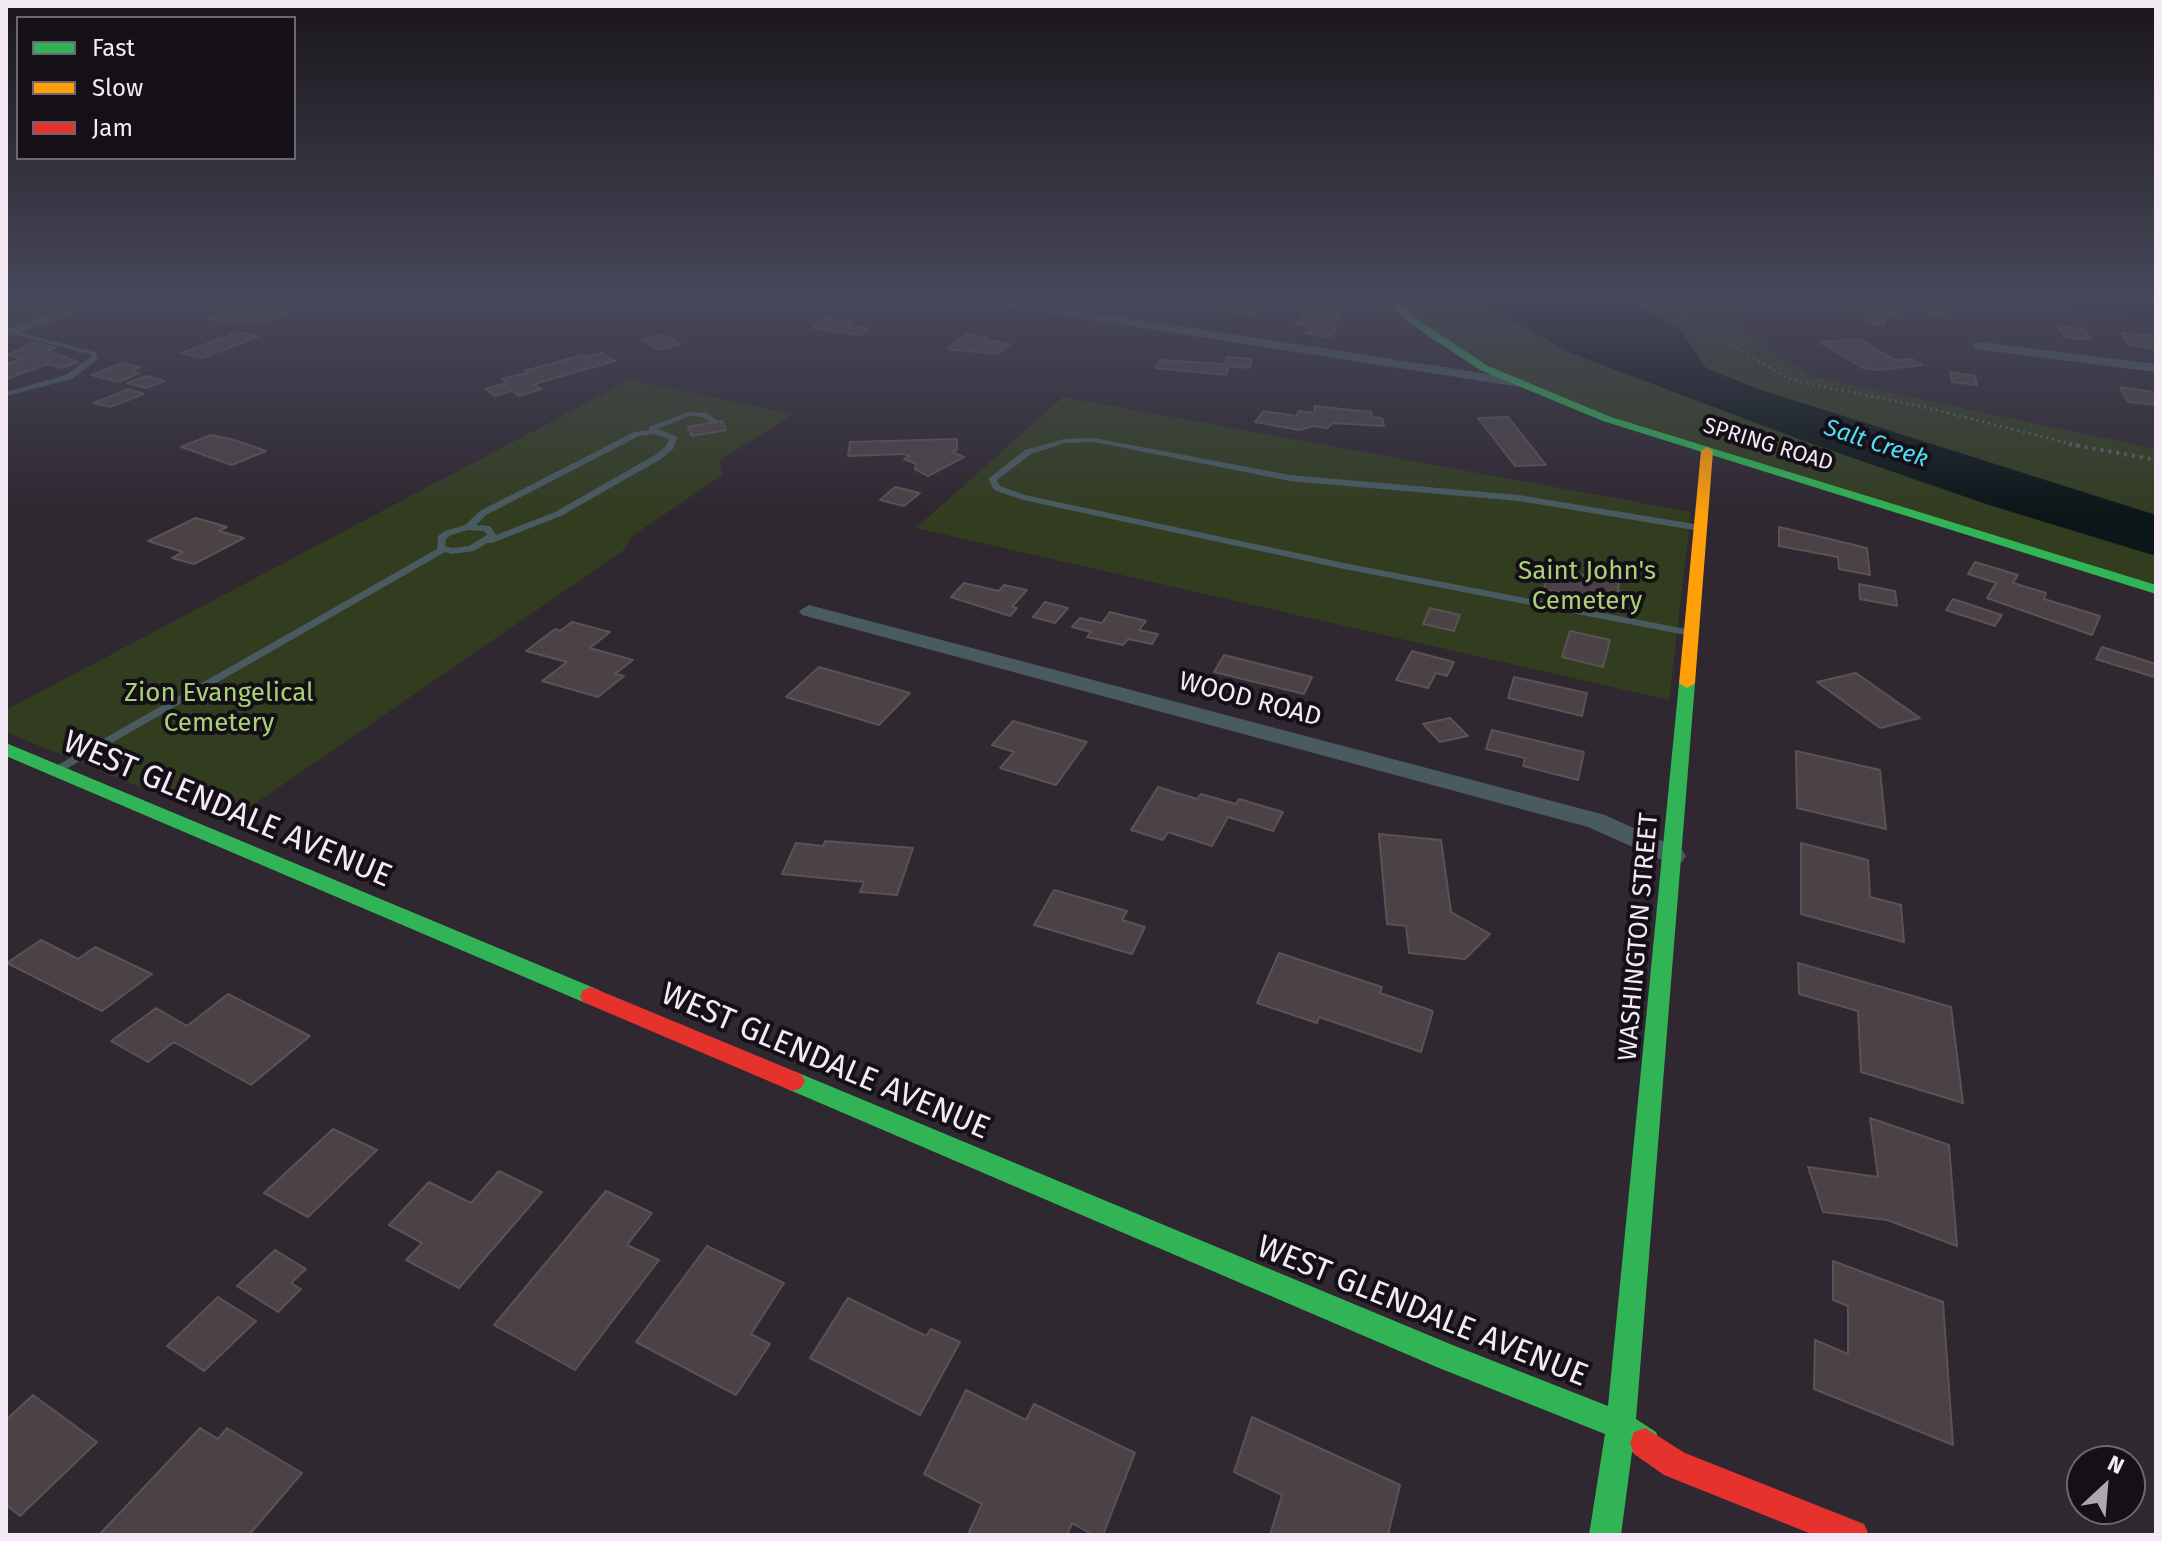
<!DOCTYPE html>
<style>
body{margin:0}
#map{position:relative;width:2162px;height:1541px;overflow:hidden;background:#2f2831;font-family:"Fira Sans",sans-serif}
canvas{display:block}
.frame{position:absolute;inset:0;border:8px solid #f3eaf6;pointer-events:none}
.legend{position:absolute;left:16px;top:16px;width:280px;height:144px;box-sizing:border-box;background:#151017;border:2px solid #6e6770;margin:0;padding:10px 14px;list-style:none;font-size:24px;color:#f3eaf6}
.legend li{display:flex;align-items:center;gap:16px;height:40px}
.legend b{width:40px;border:2px solid #6e6770}
.north{position:absolute;left:2066px;top:1445px;width:80px;height:80px;box-sizing:border-box;background:#151017;border:2px solid #6e6770;border-radius:50%;rotate:26deg;font-size:22px;font-weight:700;line-height:32px;text-align:center;color:#f3eaf6}
.north::after{content:'';display:block;margin:auto;width:28px;height:36px;background:#aea6b1;clip-path:polygon(50% 0,100% 100%,50% 72%,0 100%)}
</style>
<div id="map">
<canvas width="2162" height="1541"></canvas>
<div class="frame"></div>
<ul class="legend">
<li><b style="height:10px;background:#30b455"></b>Fast</li>
<li><b style="height:10px;background:#ff9f0a"></b>Slow</li>
<li><b style="height:10px;background:#e5322d"></b>Jam</li>
</ul>
<div class="north">N</div>
</div>
<script>
const ctx = document.querySelector('canvas').getContext('2d');
ctx.lineJoin = 'round';
function fill(path, color) { ctx.fillStyle = color; ctx.fill(path, 'evenodd'); }
const toPath = rows => new Path2D(rows.map(r => 'M' + r).join(''));
function stroke(path, color, width, dash) { ctx.strokeStyle = color; ctx.lineWidth = width; ctx.lineCap = dash ? 'butt' : 'round'; ctx.setLineDash(dash || []); ctx.stroke(path); }
function write(font, color, halo, rows, align = 'center') {
  ctx.font = font + ' "Fira Sans",sans-serif'; ctx.lineWidth = 8; ctx.setLineDash([]); ctx.textBaseline = 'middle'; ctx.strokeStyle = halo; ctx.fillStyle = color; for (const [text, x, y, turn = 0] of rows) {
    ctx.save(); ctx.translate(x, y); ctx.rotate((+turn || 0) * Math.PI / 180); ctx.textAlign = isNaN(turn) ? turn : align; if (halo) ctx.strokeText(text, 0, 0); ctx.fillText(text, 0, 0); ctx.restore();
  }
}
fill(toPath([
 [6,299,102,299,6,330],
 [1394,299,1743,299,1739,327,1811,376,2156,449,2156,586,1636,427,1487,366,1426,326],
 [630,380,794,414,720,460,722,475,631,537,624,550,227,823,6,732,6,710],
 [1063,397,1691,512,1669,700,916,528]
]), '#323d20');
fill(toPath([
 [1473,299,1625,299,1680,329,1706,368,1755,388,2156,515,2156,556,1989,505,1801,440,1571,353],
 [2055,299,2156,299,2156,319,2095,315]
]), '#0b1618');
const building = toPath([
 [245,299,279,304,270,307,287,313,264,322,238,319,228,323,210,319,235,309,224,306,245,299],
 [360,299,413,299,410,300,419,302,403,308,374,302,363,306,349,304,360,299],
 [655,299,742,299,742,300,684,309,684,304,654,307,655,299],
 [1201,299,1206,299,1261,307,1254,315,1191,308,1201,299],
 [1842,299,1898,305,1902,317,1881,314,1885,325,1866,323,1862,312,1845,310,1842,299],
 [1312,306,1343,311,1329,327,1337,328,1329,337,1305,333,1311,326,1296,324,1312,306],
 [1923,308,1946,310,1950,317,1926,314,1923,308],
 [826,318,853,322,848,325,869,328,860,335,812,328,826,318],
 [2058,326,2084,329,2091,340,2065,337,2058,326],
 [239,332,259,336,202,358,181,353,239,332],
 [2122,333,2156,336,2156,349,2129,345,2122,333],
 [966,334,987,338,985,340,1011,344,998,354,947,349,966,334],
 [664,335,680,344,659,350,643,340,664,335],
 [1859,339,1895,360,1912,359,1922,365,1878,370,1863,368,1819,342,1859,339],
 [34,342,56,348,48,350,78,362,62,368,48,364,6,379,6,364,22,359,7,355,34,342],
 [602,353,615,361,534,384,542,389,519,396,512,391,495,396,485,389,507,383,502,379,527,373,524,371,583,355,587,357,602,353],
 [1227,357,1252,359,1249,368,1229,366,1226,375,1155,368,1160,360,1225,364,1227,357],
 [123,363,140,367,130,371,140,373,118,382,91,375,123,363],
 [1950,372,1975,376,1977,385,1952,382,1950,372],
 [147,376,165,381,146,388,127,383,147,376],
 [2120,387,2152,392,2156,395,2156,405,2128,402,2120,387],
 [129,389,144,394,110,407,94,403,129,389],
 [1314,406,1371,412,1372,417,1382,418,1384,426,1332,423,1328,428,1313,426,1299,430,1255,422,1264,411,1296,416,1299,411,1315,413,1314,406],
 [1508,417,1546,465,1515,466,1478,418,1508,417],
 [722,421,726,430,692,436,688,427,722,421],
 [211,435,231,439,266,451,232,465,181,447,211,435],
 [957,439,957,450,952,452,964,457,928,476,915,469,916,464,904,459,910,456,904,454,848,456,850,442,957,439],
 [895,487,920,493,904,506,880,500,895,487],
 [196,518,227,527,219,531,244,538,194,564,172,558,183,552,148,541,196,518],
 [1779,527,1867,548,1870,575,1839,569,1838,557,1779,546,1779,527],
 [1975,562,2018,575,2013,583,2046,593,2044,599,2100,616,2092,635,1987,598,1996,583,1968,574,1975,562],
 [1548,572,1568,576,1569,572,1619,582,1618,591,1629,593,1627,607,1544,589,1548,572],
 [964,583,999,591,1004,585,1027,590,1012,607,1017,608,1010,616,951,597,964,583],
 [1859,584,1895,591,1897,606,1860,599,1859,584],
 [1953,599,2002,615,1995,626,1946,610,1953,599],
 [1045,602,1068,608,1055,623,1033,617,1045,602],
 [1430,608,1460,615,1454,631,1423,624,1430,608],
 [1110,612,1146,621,1139,630,1158,634,1152,644,1128,639,1123,645,1087,637,1091,632,1072,627,1080,618,1102,623,1110,612],
 [572,622,610,632,590,648,633,660,615,674,624,676,598,697,542,681,567,662,526,651,555,629,560,631,572,622],
 [1570,631,1610,640,1603,667,1562,657,1570,631],
 [2102,647,2156,664,2154,677,2096,659,2102,647],
 [1412,651,1454,662,1447,676,1436,673,1428,688,1396,680,1412,651],
 [1224,655,1312,677,1304,694,1214,672,1224,655],
 [819,667,910,693,879,725,786,697,819,667],
 [1856,673,1920,718,1880,728,1817,682,1856,673],
 [1514,677,1587,693,1582,716,1508,698,1514,677],
 [1450,718,1468,736,1440,742,1423,724,1450,718],
 [1013,721,1087,742,1056,785,1000,768,1014,752,992,745,1013,721],
 [1492,730,1584,752,1578,780,1523,766,1525,758,1486,749,1492,730],
 [1796,751,1880,770,1886,829,1797,808,1796,751],
 [1158,787,1197,799,1201,794,1236,804,1239,799,1283,812,1273,831,1228,817,1212,846,1168,832,1163,840,1131,830,1158,787],
 [1379,834,1441,840,1451,912,1490,934,1465,959,1409,953,1406,926,1387,924,1379,834],
 [825,841,913,848,897,895,860,892,864,882,782,874,796,843,823,846,825,841],
 [1801,843,1868,860,1870,897,1901,905,1904,942,1801,914,1801,843],
 [1054,890,1127,911,1122,920,1145,927,1132,954,1034,925,1054,890],
 [41,940,78,959,95,947,152,974,102,1011,7,963,41,940],
 [1279,953,1382,987,1380,993,1433,1011,1421,1052,1319,1017,1317,1023,1257,1003,1279,953],
 [1798,963,1951,1007,1963,1103,1861,1072,1858,1011,1799,994,1798,963],
 [228,994,310,1036,251,1085,174,1042,148,1062,111,1041,156,1008,187,1026,228,994],
 [1870,1118,1949,1145,1957,1246,1887,1220,1823,1212,1808,1167,1878,1177,1870,1118],
 [333,1129,377,1150,308,1217,264,1193,333,1129],
 [499,1171,542,1192,459,1288,406,1260,422,1243,389,1225,429,1182,471,1203,499,1171],
 [606,1191,652,1213,627,1245,659,1260,575,1370,494,1325,606,1191],
 [707,1246,784,1283,751,1334,770,1344,736,1395,636,1342,707,1246],
 [275,1250,306,1269,291,1283,301,1289,278,1312,237,1286,275,1250],
 [1833,1261,1943,1302,1953,1445,1814,1389,1815,1340,1848,1354,1848,1306,1833,1300,1833,1261],
 [218,1297,256,1321,204,1371,167,1346,218,1297],
 [848,1298,926,1336,931,1329,960,1342,920,1415,810,1358,848,1298],
 [966,1390,1026,1420,1034,1404,1135,1453,1103,1535,1093,1535,1072,1523,1067,1535,975,1535,969,1532,982,1504,924,1474,966,1390],
 [33,1395,97,1442,20,1516,6,1505,6,1420,33,1395],
 [1252,1417,1400,1485,1388,1535,1270,1535,1282,1495,1234,1472,1252,1417],
 [200,1428,218,1439,227,1428,302,1473,249,1535,99,1535,200,1428]
]);
fill(building, '#4a4245');
stroke(building, '#5a5254', 2);
stroke(toPath([
 [1679,299,1676,305,1679,314,1791,380,1924,407,2080,446]
]), '#596267', 3, [2, 4]);
stroke(toPath([
 [2069,444,2156,460]
]), '#596267', 4, [3, 5]);
fill(toPath([
 [10,330,95,352,99,358,72,379,6,396,6,392,66,375,91,357,90,354,8,333,8,331,10,330],
 [688,412,707,413,719,422,715,424,702,417,689,416,658,429,676,436,677,438,673,449,661,459,561,516,492,543,487,543,474,551,451,554,445,552,59,773,55,774,49,770,437,549,438,536,445,531,465,525,480,511,634,432,649,430,649,427,688,412],
 [655,434,669,439,666,446,655,455,555,512,496,535,490,526,476,525,486,515,639,436,655,434],
 [468,530,484,531,487,535,469,546,452,548,445,546,446,539,451,535,468,530],
 [1094,438,1290,475,1519,495,1700,525,1705,528,1700,531,1519,501,1290,481,1094,442,1065,443,1031,454,997,480,1000,486,1025,495,1344,563,1691,630,1696,633,1691,636,1344,569,1023,500,994,490,988,479,1025,450,1064,439,1094,438]
]), '#495b61');
fill(toPath([
 [99,299,118,299,6,337,6,329,99,299],
 [976,299,1007,299,1520,379,1527,383,1520,387,982,303,976,299],
 [1979,342,2156,364,2156,372,1974,349,1974,343,1979,342],
 [809,605,1605,815,1682,850,1686,856,1682,862,1673,865,1588,827,802,615,799,611,809,605]
]), '#495b61');
fill(toPath([
 [1384,299,1395,299,1420,321,1488,366,1611,417,2156,585,2156,594,1603,421,1480,370,1412,325,1384,299],
 [1687,678,1695,683,1636,1419,1656,1432,1660,1443,1656,1454,1645,1458,1632,1452,1621,1535,1589,1535,1605,1434,1439,1368,785,1088,781,1081,785,1074,793,1071,801,1074,1450,1344,1608,1406,1679,683,1687,678],
 [6,743,599,990,602,996,599,1002,591,1005,583,1002,6,756,6,743]
]), '#30b455');
fill(toPath([
 [1707,447,1713,451,1695,683,1687,688,1679,683,1701,451,1707,447]
]), '#ff9f0a');
fill(toPath([
 [591,987,801,1074,805,1081,801,1088,793,1091,785,1088,583,1002,580,996,583,990,591,987],
 [1645,1428,1685,1453,1864,1524,1869,1535,1814,1535,1664,1475,1634,1454,1630,1443,1634,1432,1645,1428]
]), '#e5322d');
const sky = ctx.createLinearGradient(0, 0, 0, 515);
sky.addColorStop(0, '#1a161b');
sky.addColorStop(0.58, '#47485a');
sky.addColorStop(1, '#47485a00');
ctx.fillStyle = sky;
ctx.fillRect(0, 0, 2162, 515);
write('22px', '#f3eaf6', '#151017', [
 ["SPRING ROAD",1768,445,17]
]);
write('italic 24px', '#4be0f2', '#151017', [
 ["Salt Creek",1876,444,18]
]);
write('26px', '#abd176', '#151017', [
 ["Saint John's",1587,572],
 ["Cemetery",1587,602],
 ["Zion Evangelical",219,694],
 ["Cemetery",219,724]
]);
write('26px', '#f3eaf6', '#151017', [
 ["WOOD ROAD",1250,700,15],
 ["WASHINGTON STREET",1639,937,-85]
]);
write('32px', '#f3eaf6', '#151017', [
 ["WEST GLENDALE AVENUE",227,810,23],
 ["WEST GLENDALE AVENUE",825,1062,23],
 ["WEST GLENDALE AVENUE",1422,1312,22]
]);
</script>
